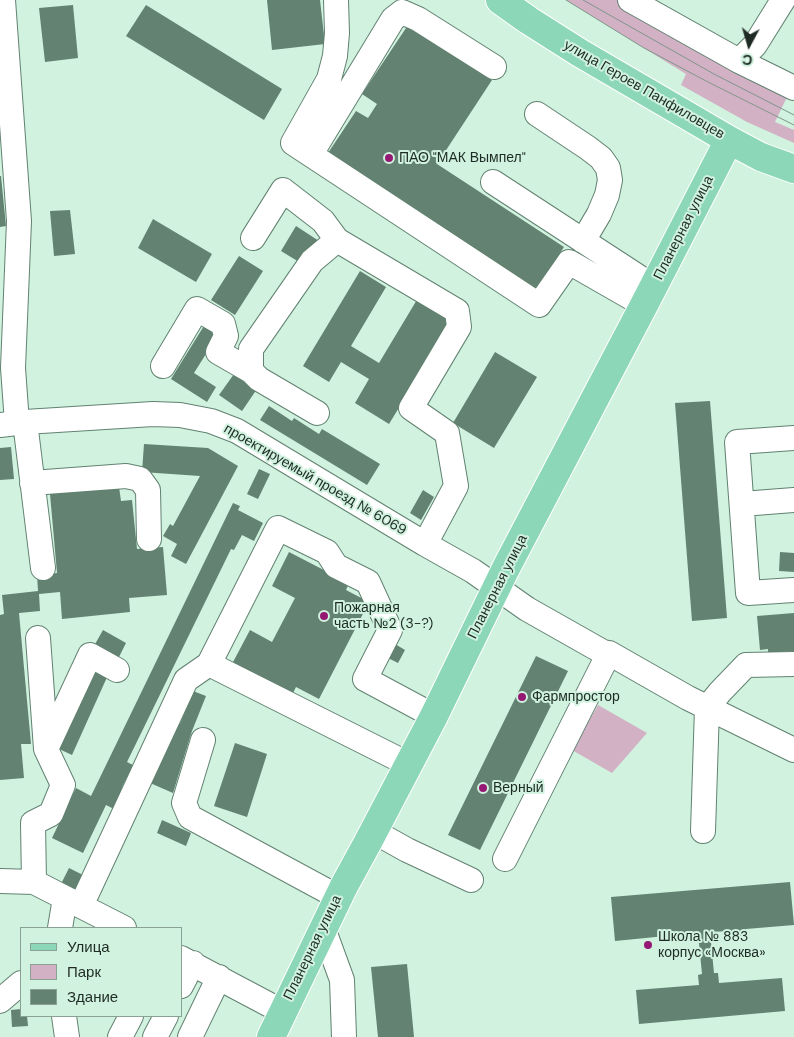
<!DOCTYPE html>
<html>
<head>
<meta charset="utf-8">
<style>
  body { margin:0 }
  #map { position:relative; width:794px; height:1037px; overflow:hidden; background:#d0f2df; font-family:"DM Sans",sans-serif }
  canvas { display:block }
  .legend { position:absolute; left:20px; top:927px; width:162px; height:90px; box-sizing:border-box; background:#d0f2df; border:1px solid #89a294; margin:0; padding:6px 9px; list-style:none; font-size:15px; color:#1e2b24 }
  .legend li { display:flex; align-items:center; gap:10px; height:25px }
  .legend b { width:25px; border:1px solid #89a294 }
  .north { position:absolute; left:724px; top:20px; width:50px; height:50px; -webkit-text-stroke:4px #d0f2df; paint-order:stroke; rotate:186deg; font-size:14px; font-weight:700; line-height:20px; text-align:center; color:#1e2b24 }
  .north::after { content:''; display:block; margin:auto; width:18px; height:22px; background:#1e2b24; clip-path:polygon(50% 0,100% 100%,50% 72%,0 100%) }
</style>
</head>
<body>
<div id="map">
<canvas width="794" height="1037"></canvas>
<ul class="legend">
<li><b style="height:6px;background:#8cd7b8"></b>Улица</li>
<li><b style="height:14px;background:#d3b1c5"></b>Парк</li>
<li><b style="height:14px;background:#638271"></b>Здание</li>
</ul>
<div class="north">С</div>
</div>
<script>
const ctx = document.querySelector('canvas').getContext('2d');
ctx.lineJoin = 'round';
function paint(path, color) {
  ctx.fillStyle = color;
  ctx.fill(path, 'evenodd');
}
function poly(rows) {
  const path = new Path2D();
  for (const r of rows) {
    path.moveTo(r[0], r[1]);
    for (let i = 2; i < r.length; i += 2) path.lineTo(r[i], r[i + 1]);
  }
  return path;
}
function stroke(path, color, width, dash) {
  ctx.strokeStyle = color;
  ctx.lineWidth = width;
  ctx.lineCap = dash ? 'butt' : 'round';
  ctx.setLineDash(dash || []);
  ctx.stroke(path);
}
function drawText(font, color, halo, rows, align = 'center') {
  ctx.font = font + ' "DM Sans",sans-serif';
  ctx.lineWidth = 4;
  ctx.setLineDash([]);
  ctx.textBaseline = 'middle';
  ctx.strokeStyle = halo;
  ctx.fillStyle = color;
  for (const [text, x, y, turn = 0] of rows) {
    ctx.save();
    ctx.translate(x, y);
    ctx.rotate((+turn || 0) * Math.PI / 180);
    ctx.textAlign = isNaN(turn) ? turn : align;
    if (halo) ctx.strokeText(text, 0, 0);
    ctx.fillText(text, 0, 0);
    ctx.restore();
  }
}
paint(poly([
  [566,0,618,0,788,95,775,122,794,130,794,143,747,122,681,85,686,74],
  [598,705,647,733,612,773,572,750]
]), '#d3b1c5');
paint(poly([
  [267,0,320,0,325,44,272,50],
  [73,5,78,58,45,62,39,8],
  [146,5,282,89,264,120,126,36],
  [408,25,492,80,437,164,564,247,536,289,328,153,356,111,368,118,377,104,362,94],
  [0,176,1,176,6,226,0,227],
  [70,210,75,254,54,256,50,211],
  [153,219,212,254,196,282,138,248],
  [296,226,319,241,304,265,281,251],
  [239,256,263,271,235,315,211,300],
  [360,271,386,287,351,346,379,363,418,298,453,319,389,424,355,403,369,379,341,362,329,382,303,366],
  [207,321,221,330,194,373,216,387,207,402,171,379],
  [495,352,537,377,494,448,453,423],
  [234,374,257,389,242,411,219,395],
  [710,401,727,618,692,621,675,403],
  [269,406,292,421,294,418,319,434,322,429,380,464,367,485,260,420],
  [144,444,208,448,238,466,186,564,171,556,177,544,163,536,170,524,173,526,200,476,142,472],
  [11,447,14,479,0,480,0,448],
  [259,469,270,474,258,499,247,494],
  [119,487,121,501,132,500,137,549,163,547,167,595,129,598,130,612,62,619,60,592,39,594,40,611,19,613,31,744,21,744,24,778,0,780,0,615,4,614,2,595,38,591,37,575,57,573,50,494],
  [423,490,434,497,421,520,410,513],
  [233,503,240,506,238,510,263,523,254,541,242,535,234,550,231,549,127,762,133,765,122,787,126,789,116,810,106,805,83,853,52,838,76,788,91,796],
  [289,552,349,583,346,590,369,602,319,699,296,687,292,695,232,664,250,630,272,642,295,598,272,586],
  [780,552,794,553,794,572,779,571],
  [794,613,794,651,768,653,768,649,760,650,757,616],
  [103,630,126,643,118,659,94,646],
  [395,644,405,650,398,663,388,658],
  [536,656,568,671,480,850,448,835],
  [95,669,108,675,72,755,59,749],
  [193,691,206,696,192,731,173,793,150,783,178,724,180,724],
  [235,743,267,754,247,817,214,806],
  [162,820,191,833,186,846,157,833],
  [69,868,85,876,78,891,61,884],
  [790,882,794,925,746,929,747,936,731,937,731,931,710,932,714,973,718,973,719,983,782,978,785,1011,639,1024,636,990,699,985,698,975,702,974,698,933,680,935,681,941,666,943,666,936,615,941,611,897],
  [407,964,414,1037,378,1037,371,967],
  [21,1009,21,1016,27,1016,28,1026,12,1027,11,1010]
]), '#638271');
const minor = poly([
  [3,0,19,221,13,368,17,423],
  [336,0,337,33,335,56,329,79,293,143,539,305,569,262,644,305],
  [630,0,739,61,794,88],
  [739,61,755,45,783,0],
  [537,114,588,148,601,158,608,168,610,180,607,195,599,214,583,241],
  [311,154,393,19,402,12,418,19,494,67],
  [493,182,654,287],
  [253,238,283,190,323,221,337,240],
  [163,366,197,309,223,324,226,336,218,352,251,371],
  [317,413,259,379,251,371,251,349,312,261,337,240,457,311,459,327,411,408,447,433,456,486,425,544],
  [25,422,43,568],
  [0,425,25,422,153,414,180,415,211,421,237,431,425,544,473,571,527,609,603,652,609,653,688,698,794,750],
  [794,438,737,442,748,593,794,590],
  [32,483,126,476,140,479,148,490,149,539],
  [742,504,794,500],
  [203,740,184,803,190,817,338,897],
  [47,747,90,655,117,670],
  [408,764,209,664,278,528,327,552,336,566,368,582,390,630,365,679,434,716],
  [373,831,407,850,471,880],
  [703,831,707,708,720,692,746,665,794,664],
  [505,859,609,653],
  [0,881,34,882,124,928],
  [34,882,33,823,51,814,63,785,46,749,38,638],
  [81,906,186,680,209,664],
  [60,928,65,898],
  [323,928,342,980,344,1037],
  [181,958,283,1012],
  [181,986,193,963],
  [0,1001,21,983],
  [64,1016,67,1037],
  [120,1037,131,1016],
  [155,1037,166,1016],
  [190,1037,219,977]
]);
const major = poly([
  [500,0,528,20,580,53,688,116,729,140,761,157,794,169],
  [271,1037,344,886,368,842,434,716,506,568,644,305,729,140]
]);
stroke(minor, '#628271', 26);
stroke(major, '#fff', 30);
stroke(minor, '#fff', 24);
stroke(major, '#8cd7b8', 28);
stroke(poly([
  [566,0,644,48,708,82,794,125],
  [583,0,714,74,794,115]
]), '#7e9689', 1);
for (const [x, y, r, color] of [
  [389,158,5,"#951974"],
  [324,616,5,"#951974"],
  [522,697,5,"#951974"],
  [483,788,5,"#951974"],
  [648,945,5,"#951974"]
]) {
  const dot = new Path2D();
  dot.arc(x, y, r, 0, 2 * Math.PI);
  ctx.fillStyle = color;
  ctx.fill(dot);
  stroke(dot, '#d0f2df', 2);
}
drawText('14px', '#1e2b24', '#d0f2df', [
  ["улица Героев Панфиловцев",644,90,30],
  ["Планерная улица",684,228,-63],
  ["проектируемый проезд № 6069",315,480,30],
  ["Планерная улица",498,587,-63],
  ["Планерная улица",313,948,-64]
]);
drawText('14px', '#1e2b24', '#d0f2df', [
  ["ПАО \"МАК Вымпел\"",399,158],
  ["Пожарная",334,608],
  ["часть №2 (3-?)",334,624],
  ["Фармпростор",532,697],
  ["Верный",493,788],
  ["Школа № 883",658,937],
  ["корпус «Москва»",658,953]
], 'left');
</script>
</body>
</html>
